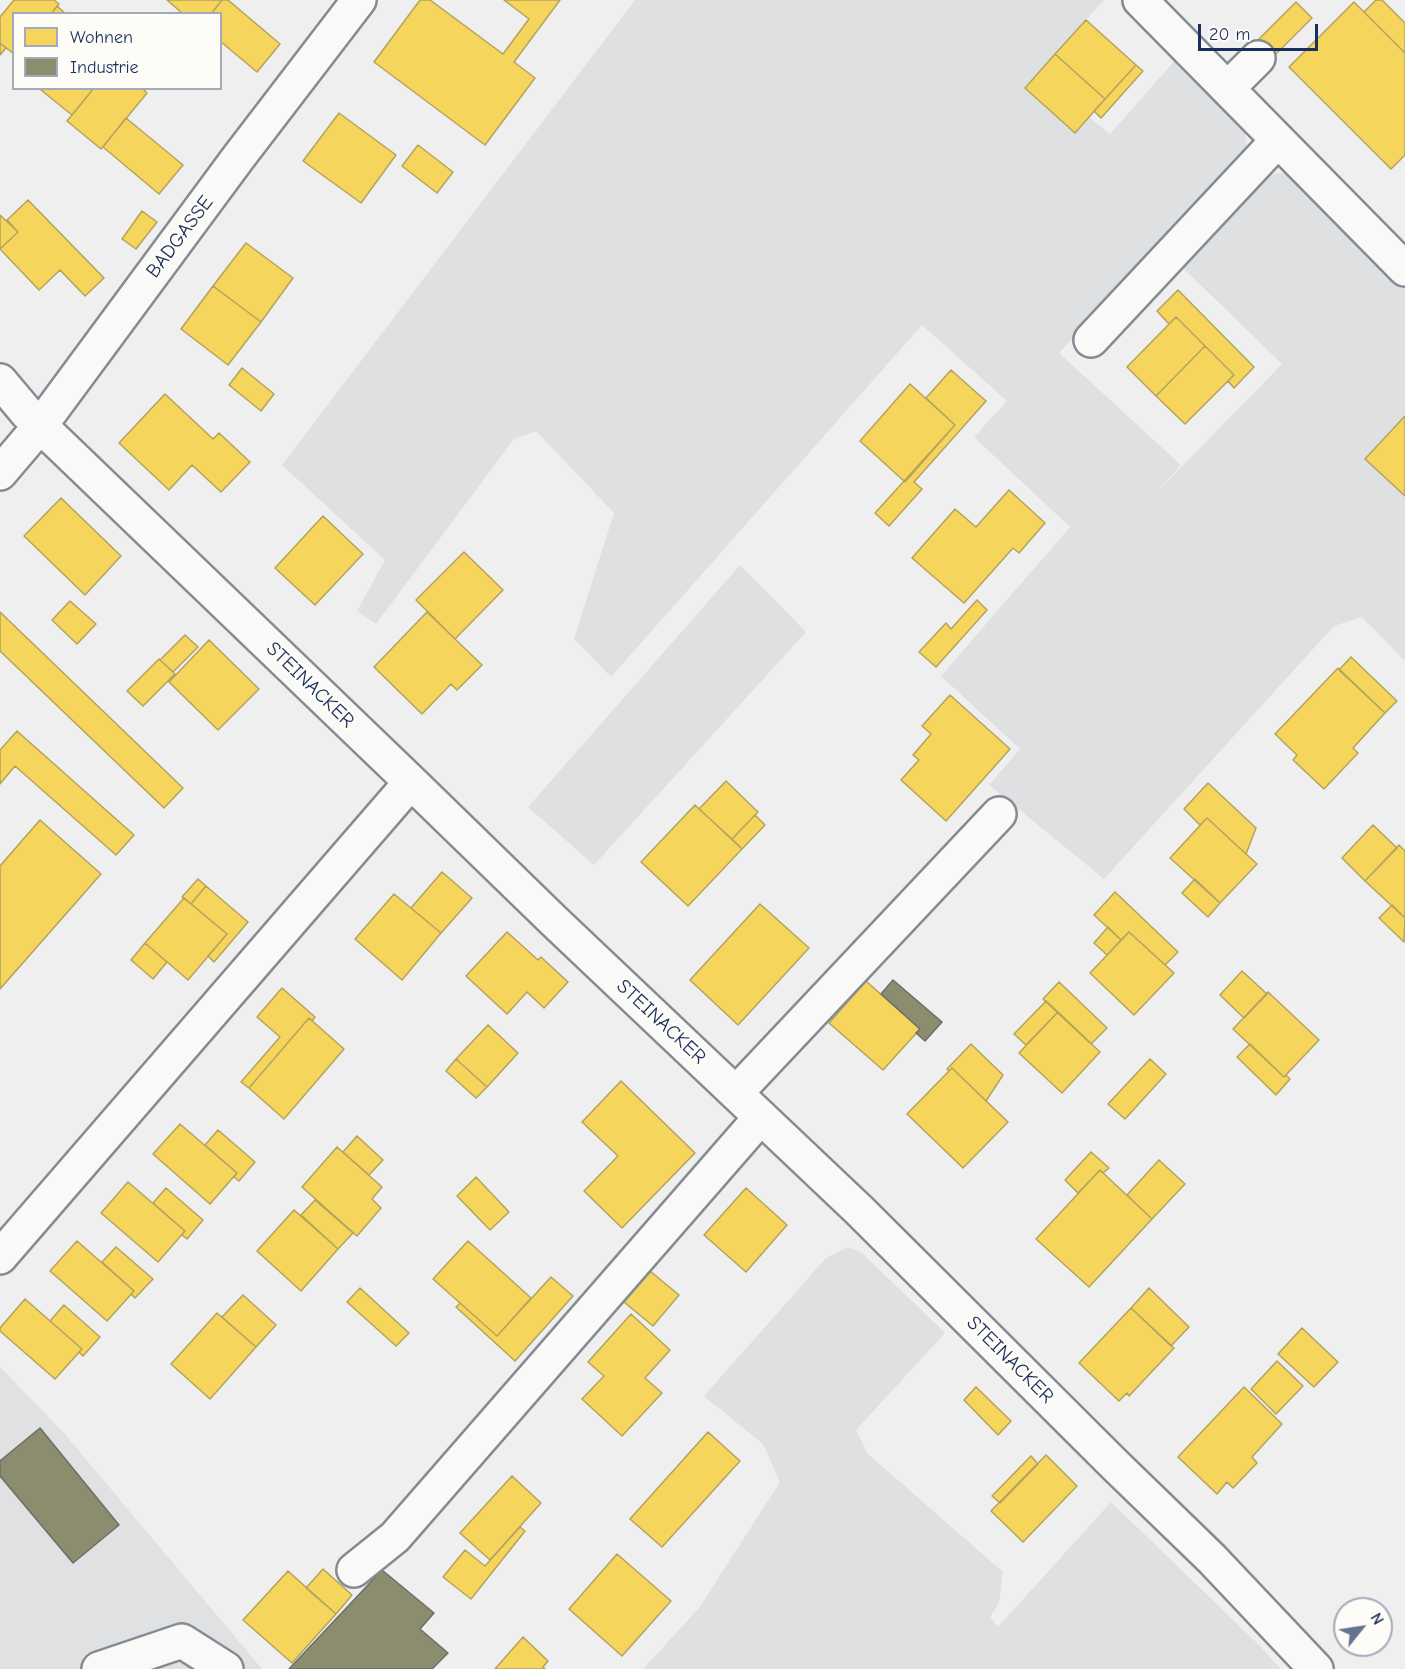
<!DOCTYPE html>
<html>
<head>
<meta charset="utf-8">
<style>
  body { margin:0 }
  #map { position:relative; width:1405px; height:1669px; overflow:hidden; background:#efefef; font-family:"Comic Neue",sans-serif }
  canvas { display:block }
  .legend { position:absolute; left:12px; top:12px; width:210px; height:78px; box-sizing:border-box; background:#fdfcf7; border:2px solid #a3aaba; margin:0; padding:8px 10px; list-style:none; font-size:18px; color:#1b2f5e }
  .legend li { display:flex; align-items:center; gap:12px; height:30px }
  .legend b { width:30px; border:2px solid #a3aaba }
  .north { position:absolute; left:1333px; top:1597px; width:60px; height:60px; box-sizing:border-box; background:#fdfcf7; border:2px solid #a3aaba; border-radius:50%; rotate:60deg; font-size:16px; font-weight:700; line-height:24px; text-align:center; color:#1b2f5e }
  .north::after { content:''; display:block; margin:auto; width:21px; height:27px; background:#657291; clip-path:polygon(50% 0,100% 100%,50% 72%,0 100%) }
  .scale { position:absolute; left:1198px; top:24px; width:120px; height:27px; box-sizing:border-box; border:3px solid #1b2f5e; border-top:0; padding-left:8px; font-size:18px; line-height:21px; white-space:nowrap; color:#1b2f5e; -webkit-text-stroke:4px #fdfcf7; paint-order:stroke }
</style>
</head>
<body>
<div id="map">
<canvas width="1405" height="1669"></canvas>
<ul class="legend">
<li><b style="height:16px;background:#f6d55c"></b>Wohnen</li>
<li><b style="height:16px;background:#8c8c6e"></b>Industrie</li>
</ul>
<div class="north">N</div>
<div class="scale">20 m</div>
</div>
<script>
const ctx = document.querySelector('canvas').getContext('2d');
ctx.lineJoin = 'round';
function paint(path, color) {
  ctx.fillStyle = color;
  ctx.fill(path, 'evenodd');
}
function poly(rows) {
  const path = new Path2D();
  for (const r of rows) {
    path.moveTo(r[0], r[1]);
    for (let i = 2; i < r.length; i += 2) path.lineTo(r[i], r[i + 1]);
  }
  return path;
}
function stroke(path, color, width, dash) {
  ctx.strokeStyle = color;
  ctx.lineWidth = width;
  ctx.lineCap = dash ? 'butt' : 'round';
  ctx.setLineDash(dash || []);
  ctx.stroke(path);
}
function drawText(font, color, halo, rows, align = 'center') {
  ctx.font = font + ' "Comic Neue",sans-serif';
  ctx.lineWidth = 6;
  ctx.setLineDash([]);
  ctx.textBaseline = 'middle';
  ctx.strokeStyle = halo;
  ctx.fillStyle = color;
  for (const [text, x, y, turn = 0] of rows) {
    ctx.save();
    ctx.translate(x, y);
    ctx.rotate((+turn || 0) * Math.PI / 180);
    ctx.textAlign = isNaN(turn) ? turn : align;
    if (halo) ctx.strokeText(text, 0, 0);
    ctx.fillText(text, 0, 0);
    ctx.restore();
  }
}
paint(poly([
  [0,1367,63,1432,262,1669,0,1669]
]), '#dfe1e2');
paint(poly([
  [635,0,1104,0,1025,88,1075,133,1089,117,1110,134,1178,57,1244,124,1247,149,1239,164,1059,353,1181,465,1151,498,1282,364,1179,264,1260,181,1276,173,1294,174,1405,284,1405,416,1365,459,1405,496,1405,661,1362,617,1334,626,1104,879,989,785,1020,749,941,676,1070,527,974,437,1007,401,922,325,611,677,574,639,614,513,536,431,514,439,376,624,357,611,385,560,282,465],
  [740,565,806,632,594,865,528,807],
  [848,1247,862,1253,945,1333,856,1430,867,1453,1003,1572,999,1603,990,1617,998,1627,1111,1502,1258,1644,1281,1669,643,1669,699,1608,780,1482,763,1444,704,1396,826,1258]
]), '#dee0e2');
const homes = poly([
  [14,0,54,0,59,4,51,14,14,14,14,54,0,43,0,17,14,0],
  [167,0,222,0,211,14,183,14,167,0],
  [222,0,228,0,280,44,257,72,220,41,220,14,211,14,222,0],
  [420,0,430,0,503,54,529,19,504,0,560,0,514,62,535,78,485,145,374,62,420,0],
  [1376,0,1382,0,1405,23,1405,53,1364,12,1376,0],
  [1296,2,1312,18,1265,65,1249,49,1296,2],
  [1354,2,1405,53,1405,155,1391,169,1289,67,1354,2],
  [57,6,66,14,51,14,57,6],
  [1086,20,1136,65,1105,99,1055,54,1086,20],
  [0,43,6,48,0,55,0,43],
  [1055,54,1105,99,1075,133,1025,88,1055,54],
  [1136,65,1143,71,1101,118,1094,111,1136,65],
  [42,88,94,88,72,115,41,90,42,88],
  [94,88,142,88,147,93,101,149,67,121,94,88],
  [339,113,396,155,361,203,303,161,339,113],
  [126,118,183,165,159,194,103,147,126,118],
  [418,145,453,172,437,193,402,166,418,145],
  [28,200,104,278,85,296,60,270,39,290,0,249,18,232,7,220,28,200],
  [142,211,157,222,136,249,122,239,142,211],
  [0,215,18,232,0,249,0,215],
  [246,243,293,278,261,322,213,286,246,243],
  [213,286,261,322,228,365,181,329,213,286],
  [1178,290,1254,367,1234,388,1228,381,1234,375,1176,317,1169,324,1157,311,1178,290],
  [1176,317,1205,346,1156,396,1127,367,1176,317],
  [1205,346,1234,375,1185,424,1156,396,1205,346],
  [242,368,274,394,261,411,229,385,242,368],
  [951,370,986,401,914,482,922,489,889,526,875,513,955,425,926,398,951,370],
  [910,384,955,425,905,482,860,441,910,384],
  [165,394,213,439,219,433,250,462,221,492,192,465,169,490,119,443,165,394],
  [1405,416,1405,496,1365,459,1405,416],
  [1009,490,1045,523,1019,553,1013,548,964,603,912,558,955,509,976,527,1009,490],
  [61,498,121,556,85,595,24,536,61,498],
  [323,516,363,554,315,605,275,568,323,516],
  [464,552,503,590,455,639,416,600,464,552],
  [977,600,987,610,936,667,919,652,946,623,951,629,977,600],
  [70,601,96,624,77,644,52,620,70,601],
  [0,612,183,788,164,808,0,651,0,612],
  [427,612,482,665,457,690,451,684,422,714,374,667,427,612],
  [185,635,198,647,173,672,160,660,185,635],
  [209,640,259,689,218,730,169,682,209,640],
  [1351,657,1397,701,1385,713,1339,670,1351,657],
  [159,659,175,674,143,706,127,691,159,659],
  [1338,668,1385,713,1353,748,1358,753,1324,789,1293,760,1297,755,1275,734,1338,668],
  [950,695,1010,749,946,821,901,780,919,760,913,755,931,734,922,726,950,695],
  [17,731,134,835,116,855,15,766,0,784,0,750,17,731],
  [726,781,758,812,732,839,699,809,726,781],
  [1208,783,1256,828,1246,854,1207,818,1200,825,1184,809,1208,783],
  [695,805,742,849,688,906,641,862,695,805],
  [755,815,765,825,742,849,732,839,755,815],
  [1207,818,1257,864,1220,903,1170,858,1207,818],
  [40,820,101,874,0,989,0,866,40,820],
  [1373,825,1397,848,1365,881,1342,858,1373,825],
  [1399,845,1405,851,1405,918,1365,881,1399,845],
  [442,872,472,898,441,933,411,908,442,872],
  [198,879,206,886,191,904,182,897,198,879],
  [1195,879,1220,903,1208,917,1182,893,1195,879],
  [206,886,248,922,214,962,208,956,227,934,191,904,206,886],
  [1115,892,1178,952,1165,965,1129,932,1121,940,1094,915,1115,892],
  [394,894,441,933,402,980,355,939,394,894],
  [184,898,227,934,188,980,145,943,184,898],
  [760,904,809,948,738,1025,690,980,760,904],
  [1392,905,1405,918,1404,942,1379,918,1392,905],
  [1108,927,1121,940,1107,955,1094,943,1108,927],
  [507,932,538,960,541,957,568,982,544,1008,527,992,507,1014,466,976,507,932],
  [1129,932,1174,973,1134,1015,1090,973,1129,932],
  [145,943,167,962,153,979,131,960,145,943],
  [1242,971,1267,994,1244,1018,1220,995,1242,971],
  [866,981,920,1029,883,1070,829,1023,866,981],
  [1059,982,1107,1028,1091,1044,1043,999,1059,982],
  [282,988,315,1017,312,1021,309,1018,249,1088,241,1082,280,1037,257,1017,282,988],
  [1268,992,1319,1040,1284,1077,1233,1029,1268,992],
  [1046,1001,1058,1012,1026,1045,1014,1034,1046,1001],
  [1058,1012,1100,1052,1062,1093,1019,1053,1058,1012],
  [309,1018,344,1049,284,1119,249,1088,309,1018],
  [488,1025,518,1053,487,1087,456,1059,488,1025],
  [971,1044,1003,1075,986,1101,952,1068,949,1071,947,1069,971,1044],
  [1250,1044,1284,1077,1286,1075,1290,1079,1276,1095,1237,1057,1250,1044],
  [456,1059,487,1087,476,1098,446,1071,456,1059],
  [1150,1059,1166,1074,1125,1119,1108,1104,1150,1059],
  [952,1068,1008,1122,963,1168,907,1114,952,1068],
  [621,1081,695,1153,622,1228,584,1191,618,1156,582,1122,621,1081],
  [180,1124,237,1173,210,1204,153,1154,180,1124],
  [218,1130,255,1162,239,1181,234,1177,237,1173,205,1145,218,1130],
  [357,1136,383,1160,369,1175,343,1152,357,1136],
  [337,1147,382,1187,372,1199,381,1208,357,1236,302,1187,337,1147],
  [1091,1152,1109,1168,1103,1173,1100,1170,1078,1193,1065,1180,1091,1152],
  [1159,1160,1185,1184,1152,1219,1127,1195,1159,1160],
  [1100,1170,1152,1219,1089,1287,1036,1239,1100,1170],
  [476,1177,509,1212,490,1230,457,1196,476,1177],
  [128,1182,185,1231,158,1262,101,1213,128,1182],
  [166,1188,203,1220,187,1239,182,1235,185,1231,153,1203,166,1188],
  [746,1188,787,1225,746,1272,704,1235,746,1188],
  [315,1200,353,1233,338,1249,301,1215,315,1200],
  [294,1210,338,1249,301,1291,257,1251,294,1210],
  [77,1241,134,1291,107,1321,50,1271,77,1241],
  [468,1241,531,1298,497,1336,433,1279,468,1241],
  [116,1247,153,1279,135,1298,131,1294,134,1291,102,1262,116,1247],
  [650,1271,679,1295,653,1326,624,1302,650,1271],
  [551,1277,573,1296,515,1361,456,1307,460,1303,497,1336,551,1277],
  [360,1288,409,1333,396,1346,347,1302,360,1288],
  [1149,1288,1189,1327,1171,1346,1131,1308,1149,1288],
  [243,1295,276,1325,256,1347,222,1317,243,1295],
  [25,1299,82,1349,55,1379,0,1331,0,1328,25,1299],
  [64,1305,100,1337,83,1356,79,1352,82,1349,50,1321,64,1305],
  [1131,1308,1174,1348,1129,1396,1127,1393,1119,1401,1079,1363,1131,1308],
  [217,1313,256,1347,210,1399,171,1364,217,1313],
  [631,1314,670,1350,645,1378,662,1393,622,1436,582,1399,604,1376,588,1362,631,1314],
  [1302,1328,1338,1362,1314,1387,1278,1354,1302,1328],
  [1277,1361,1303,1386,1276,1414,1251,1389,1277,1361],
  [976,1387,1011,1421,998,1435,964,1400,976,1387],
  [1244,1387,1282,1424,1252,1457,1257,1463,1233,1488,1227,1482,1217,1494,1178,1457,1244,1387],
  [708,1432,740,1461,662,1547,630,1519,708,1432],
  [1046,1455,1077,1486,1023,1542,991,1511,1046,1455],
  [1031,1456,1038,1464,1000,1503,992,1496,1031,1456],
  [512,1476,541,1503,490,1560,460,1533,512,1476],
  [520,1527,525,1531,471,1599,443,1577,465,1550,485,1566,520,1527],
  [617,1554,671,1601,622,1656,569,1609,617,1554],
  [323,1569,352,1595,336,1614,306,1588,323,1569],
  [288,1571,336,1614,292,1663,243,1620,288,1571],
  [523,1637,548,1661,543,1667,545,1669,495,1669,523,1637]
]);
paint(homes, '#f6d55c');
stroke(homes, '#b4a35d', 1.5);
const industry = poly([
  [893,980,942,1022,925,1041,916,1033,920,1029,881,994,893,980],
  [40,1428,119,1525,73,1563,0,1476,0,1461,40,1428],
  [382,1570,434,1613,420,1629,448,1653,432,1669,289,1669,382,1570]
]);
paint(industry, '#8c8c6e');
stroke(industry, '#6a7069', 1.5);
const minor = poly([
  [1140,0,1405,269],
  [1228,88,1258,58],
  [1091,340,1278,140],
  [0,381,27,413,411,782,554,921,859,1210,1115,1465,1212,1559,1316,1669],
  [0,473,40,426,238,158,359,0],
  [736,1093,999,814],
  [0,1257,411,782],
  [354,1570,395,1537,761,1117],
  [99,1669,182,1641,226,1669]
]);
stroke(minor, '#868a93', 38);
stroke(minor, '#f9f9f8', 33);
drawText('20px', '#1b2f5e', '#fdfcf7', [
  ["BADGASSE",180,237,-53],
  ["STEINACKER",310,685,44],
  ["STEINACKER",661,1022,43],
  ["STEINACKER",1010,1360,45]
]);
</script>
</body>
</html>
